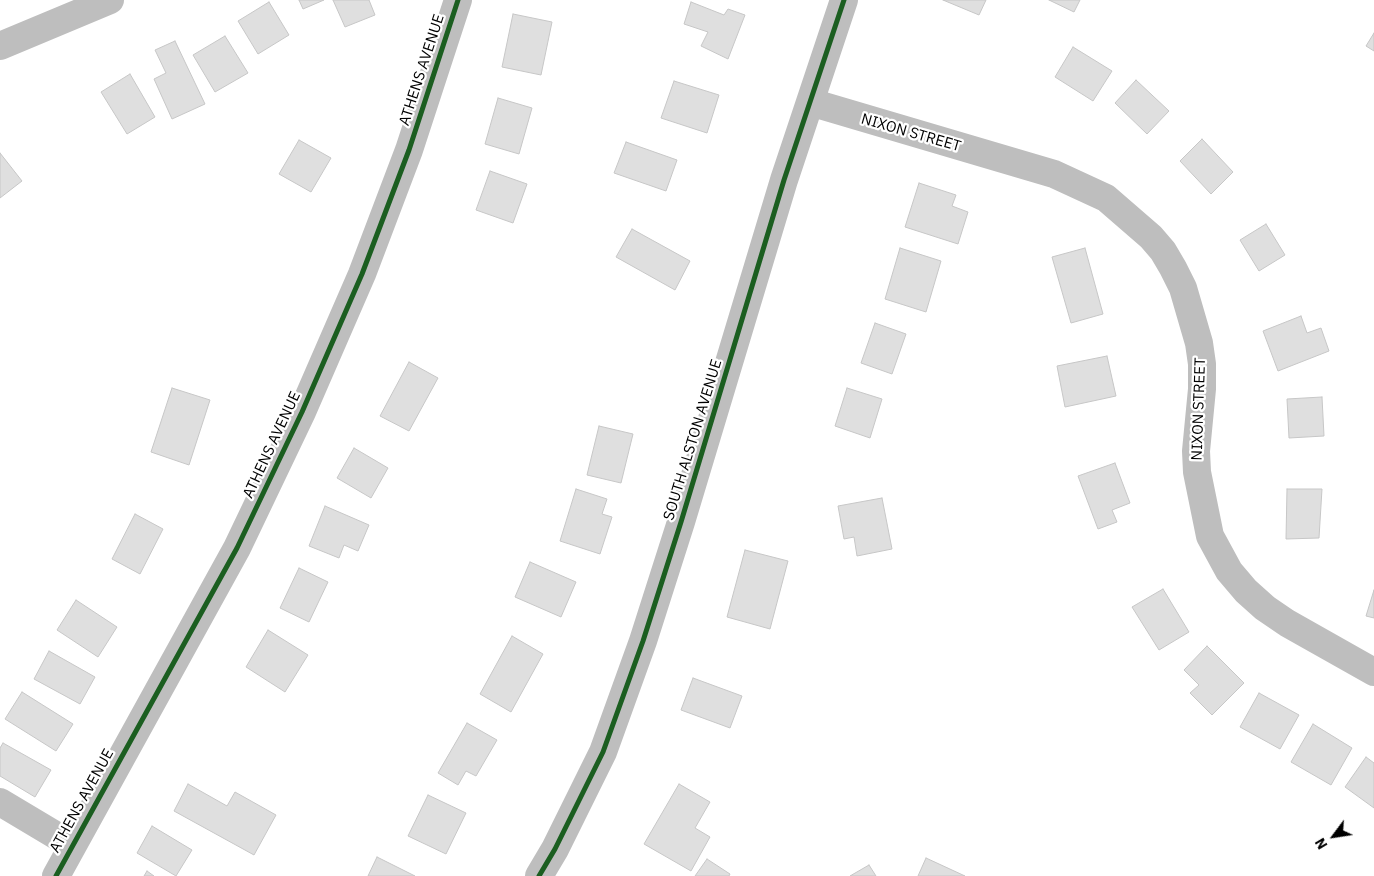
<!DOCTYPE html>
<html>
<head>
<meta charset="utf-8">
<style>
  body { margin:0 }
  #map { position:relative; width:1374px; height:876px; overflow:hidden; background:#fff; font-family:"IBM Plex Sans",sans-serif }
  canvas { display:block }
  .north { position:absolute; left:1309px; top:811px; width:50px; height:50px; -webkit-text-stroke:4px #fff; paint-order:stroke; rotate:239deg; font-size:14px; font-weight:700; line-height:20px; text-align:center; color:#000 }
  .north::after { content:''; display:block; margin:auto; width:18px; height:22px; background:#000; clip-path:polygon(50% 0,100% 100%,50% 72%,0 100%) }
</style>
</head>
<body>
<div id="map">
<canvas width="1374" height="876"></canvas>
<div class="north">N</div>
</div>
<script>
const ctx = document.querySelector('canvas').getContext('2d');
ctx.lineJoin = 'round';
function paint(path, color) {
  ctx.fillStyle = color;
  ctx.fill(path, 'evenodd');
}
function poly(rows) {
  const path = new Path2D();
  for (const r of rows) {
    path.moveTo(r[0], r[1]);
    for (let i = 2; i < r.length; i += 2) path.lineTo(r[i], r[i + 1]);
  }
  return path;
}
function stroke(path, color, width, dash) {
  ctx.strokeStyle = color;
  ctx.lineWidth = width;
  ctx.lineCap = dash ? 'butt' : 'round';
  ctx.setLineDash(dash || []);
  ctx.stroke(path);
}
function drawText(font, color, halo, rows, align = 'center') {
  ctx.font = font + ' "IBM Plex Sans",sans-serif';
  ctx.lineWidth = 4.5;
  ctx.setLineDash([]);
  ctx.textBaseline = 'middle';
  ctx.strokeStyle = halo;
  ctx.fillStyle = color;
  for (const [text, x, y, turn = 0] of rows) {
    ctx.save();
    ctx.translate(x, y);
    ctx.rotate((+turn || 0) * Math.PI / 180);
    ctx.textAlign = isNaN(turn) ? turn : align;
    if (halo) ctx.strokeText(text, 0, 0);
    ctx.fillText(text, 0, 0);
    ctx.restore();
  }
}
const building = poly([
  [299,0,324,0,303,9,299,0],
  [333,0,369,0,375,15,345,27,333,0],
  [943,0,986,0,979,15,943,0],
  [1049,0,1080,0,1074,12,1049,0],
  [269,2,289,35,258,54,238,21,269,2],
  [691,2,724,15,728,9,745,15,728,59,701,46,708,32,684,24,691,2],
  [513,14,552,22,541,75,502,67,513,14],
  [1374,33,1374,51,1366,46,1374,33],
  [225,36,248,73,215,92,193,55,225,36],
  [175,41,205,104,172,119,154,79,166,73,155,50,175,41],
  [1073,47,1112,71,1093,101,1055,77,1073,47],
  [130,74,155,117,127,134,101,92,130,74],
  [1136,80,1169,111,1147,134,1115,103,1136,80],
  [674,81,719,95,707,133,661,118,674,81],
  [498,98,532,108,519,154,485,144,498,98],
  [1202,139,1233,172,1211,194,1180,161,1202,139],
  [299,140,331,158,311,192,279,174,299,140],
  [626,142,677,160,666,191,614,173,626,142],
  [0,153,22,181,0,198,0,153],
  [490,171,527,184,513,223,476,210,490,171],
  [919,183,956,195,952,206,968,212,958,244,905,227,919,183],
  [1266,224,1285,255,1259,271,1240,240,1266,224],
  [632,229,690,261,675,290,616,257,632,229],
  [900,248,941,261,926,312,885,299,900,248],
  [1085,248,1103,314,1071,323,1052,257,1085,248],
  [1301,316,1307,333,1321,328,1329,351,1278,371,1263,331,1301,316],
  [875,323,906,334,892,374,861,363,875,323],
  [1107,356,1116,396,1065,407,1057,366,1107,356],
  [409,362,438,378,409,431,380,416,409,362],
  [172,388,210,400,189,465,151,452,172,388],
  [847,388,882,399,870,438,835,426,847,388],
  [1322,397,1324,436,1289,438,1287,399,1322,397],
  [599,426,633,434,621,483,587,475,599,426],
  [354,448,388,468,371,498,337,478,354,448],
  [1115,463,1130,503,1112,510,1117,522,1098,529,1078,476,1115,463],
  [576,489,607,499,602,514,612,517,600,554,560,541,576,489],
  [1287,489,1322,489,1319,538,1286,539,1287,489],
  [882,498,892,549,857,556,854,537,844,539,838,506,882,498],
  [325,506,369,525,358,551,344,545,339,558,309,546,325,506],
  [135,514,163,529,140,574,112,559,135,514],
  [745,550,788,561,770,629,727,617,745,550],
  [530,562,576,582,561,617,515,597,530,562],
  [299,568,328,582,309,622,280,608,299,568],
  [1163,589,1189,632,1159,650,1132,607,1163,589],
  [1374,590,1374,618,1366,616,1374,590],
  [76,600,117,627,98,657,57,630,76,600],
  [268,630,308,655,285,692,246,667,268,630],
  [512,636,543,654,511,712,480,694,512,636],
  [1207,646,1244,683,1212,715,1190,693,1199,685,1184,670,1207,646],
  [49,651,95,677,80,704,34,679,49,651],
  [693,678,742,696,730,728,681,710,693,678],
  [22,692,73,724,56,751,5,719,22,692],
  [1259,693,1299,715,1280,749,1240,727,1259,693],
  [467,723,497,740,476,776,466,771,458,785,438,773,467,723],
  [1313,724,1352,748,1331,785,1291,762,1313,724],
  [3,743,51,770,35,797,0,776,0,748,3,743],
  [1366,757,1374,763,1374,808,1345,787,1366,757],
  [188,784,227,806,235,792,276,815,254,855,174,811,188,784],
  [679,784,710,802,695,828,710,837,691,871,644,844,679,784],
  [428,795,466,813,446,854,408,836,428,795],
  [152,826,192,850,176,876,137,853,152,826],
  [377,857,415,876,368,876,377,857],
  [926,858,965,876,918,876,926,858],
  [707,859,730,874,729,876,695,876,707,859],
  [869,865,876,876,850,876,869,865],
  [147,871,154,876,144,876,147,871]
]);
paint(building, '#dfdfdf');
stroke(building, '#c7c7c7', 1);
stroke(poly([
  [0,46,110,0],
  [810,102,1054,174,1106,198,1151,237,1163,251,1173,268,1183,288,1199,343,1202,364,1202,389,1196,451,1197,472,1210,536,1229,571,1246,591,1265,608,1287,623,1374,672],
  [0,802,72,845],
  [56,876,237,548,302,412,362,274,409,150,458,0],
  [539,876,555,849,603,752,643,641,681,522,784,180,844,0]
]), '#bebebe', 28);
stroke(poly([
  [56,876,237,548,302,412,362,274,409,150,458,0],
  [539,876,555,849,603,752,643,641,681,522,784,180,844,0]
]), '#1b5e20', 5);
drawText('15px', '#000', '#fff', [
  ["ATHENS AVENUE",422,70,-72],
  ["NIXON STREET",911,133,16],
  ["NIXON STREET",1199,409,-88],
  ["SOUTH ALSTON AVENUE",693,440,-73],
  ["ATHENS AVENUE",272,445,-65],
  ["ATHENS AVENUE",82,801,-61]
]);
</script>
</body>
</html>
